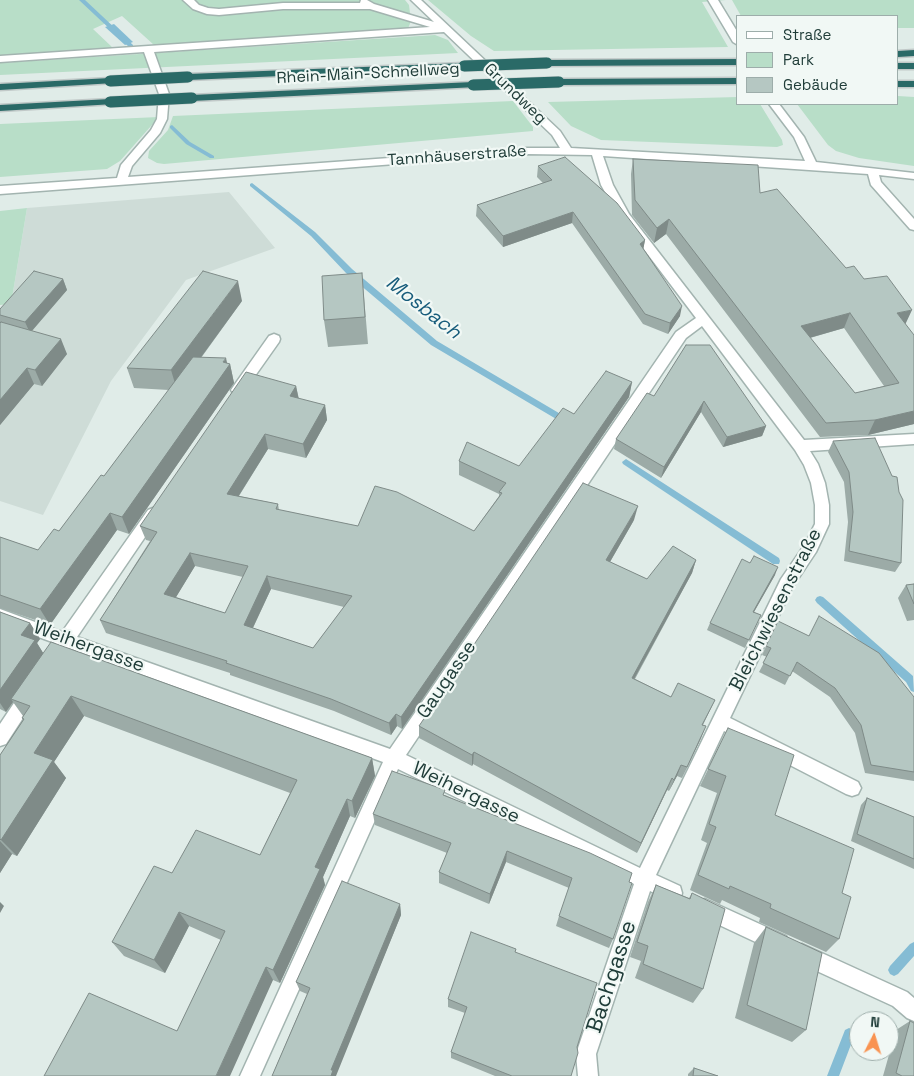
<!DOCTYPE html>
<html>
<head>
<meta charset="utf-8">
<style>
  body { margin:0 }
  #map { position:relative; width:914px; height:1076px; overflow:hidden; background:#e0ece8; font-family:"Space Grotesk",sans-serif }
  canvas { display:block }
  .legend { position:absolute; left:736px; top:15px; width:162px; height:90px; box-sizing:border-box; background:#f1f8f5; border:1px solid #9dadaa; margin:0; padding:6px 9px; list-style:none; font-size:15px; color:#203d39 }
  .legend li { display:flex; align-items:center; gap:10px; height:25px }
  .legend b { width:25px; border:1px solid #9dadaa }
  .north { position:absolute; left:849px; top:1011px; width:50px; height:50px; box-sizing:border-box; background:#f1f8f5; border:1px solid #9dadaa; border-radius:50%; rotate:5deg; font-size:14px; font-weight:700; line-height:20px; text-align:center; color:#203d39 }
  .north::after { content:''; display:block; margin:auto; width:18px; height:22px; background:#f99351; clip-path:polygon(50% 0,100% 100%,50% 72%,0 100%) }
</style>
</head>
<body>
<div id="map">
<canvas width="914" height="1076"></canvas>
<ul class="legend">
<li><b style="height:6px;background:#fff"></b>Straße</li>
<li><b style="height:14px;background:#b8dec8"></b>Park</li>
<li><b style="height:14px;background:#b5c7c2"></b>Gebäude</li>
</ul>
<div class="north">N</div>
</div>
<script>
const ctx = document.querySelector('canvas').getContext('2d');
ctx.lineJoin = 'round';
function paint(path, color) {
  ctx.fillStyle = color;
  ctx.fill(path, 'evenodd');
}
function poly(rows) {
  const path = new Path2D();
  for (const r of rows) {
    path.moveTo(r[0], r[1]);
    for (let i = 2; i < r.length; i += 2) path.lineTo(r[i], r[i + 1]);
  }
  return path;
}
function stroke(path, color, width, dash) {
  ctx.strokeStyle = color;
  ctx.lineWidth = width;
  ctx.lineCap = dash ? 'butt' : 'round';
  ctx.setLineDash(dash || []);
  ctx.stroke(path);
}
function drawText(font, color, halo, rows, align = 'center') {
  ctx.font = font + ' "Space Grotesk",sans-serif';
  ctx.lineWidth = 4.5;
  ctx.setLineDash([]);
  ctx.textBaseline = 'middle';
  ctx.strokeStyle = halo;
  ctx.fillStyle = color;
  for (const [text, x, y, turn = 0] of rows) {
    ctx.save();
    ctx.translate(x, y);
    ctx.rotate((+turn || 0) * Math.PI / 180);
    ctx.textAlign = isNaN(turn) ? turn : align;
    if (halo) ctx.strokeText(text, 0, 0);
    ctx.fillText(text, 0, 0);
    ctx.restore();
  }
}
paint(poly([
  [229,192,275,248,186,280,111,381,43,515,0,501,0,317,11,304,27,208]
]), '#cedcd7');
paint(poly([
  [0,0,405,0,409,5,411,21,407,31,161,45,154,45,122,16,93,29,112,47,111,49,0,58],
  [428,0,726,0,702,2,728,47,494,51,471,36],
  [732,0,914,0,914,28,898,28,898,16,741,16],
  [435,35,448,40,458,53,0,75,0,63],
  [898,96,914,97,914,166,859,158,836,151,828,145,797,104,898,104],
  [738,97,738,104,760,104,782,140,783,145,777,147,601,140,571,126,548,102],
  [513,101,533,127,533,131,164,164,157,163,148,158,149,151,168,130,173,116],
  [159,117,120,161,107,169,0,177,0,124],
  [27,208,11,304,0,305,0,211]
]), '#b8dec8');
paint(poly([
  [114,24,133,42,125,45,105,27]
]), '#85bcd4');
paint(poly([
  [79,0,85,0,133,45,133,47,129,47,79,0],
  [172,125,190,142,214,156,214,158,210,158,186,144,170,128,170,126,172,125],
  [252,183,315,232,352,269,437,341,569,419,570,421,569,423,563,423,431,345,346,273,311,236,250,186,250,184,252,183],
  [626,459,779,558,780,561,779,564,773,564,623,464,622,462,626,459],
  [820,596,823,597,913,676,914,692,911,691,906,682,817,603,815,600,817,597,820,596],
  [914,942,914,956,898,974,894,976,890,974,888,970,890,966,910,944,914,942],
  [849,1028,853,1030,855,1034,839,1076,827,1076,845,1030,849,1028]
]), '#85bcd4');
const minor = poly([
  [183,0,194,0,199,5,208,8,219,9,283,3,360,3,361,0,367,0,374,4,434,22,411,0,421,0,560,131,571,148,805,161,794,137,769,104,779,104,804,137,816,162,914,173,914,179,879,175,881,182,914,219,914,230,910,229,871,185,868,174,603,156,613,185,629,214,804,440,914,434,914,444,810,451,818,464,825,483,829,505,829,524,816,552,792,588,730,718,858,782,861,788,858,794,852,796,846,794,724,731,656,875,680,886,682,893,680,900,673,902,650,891,596,1054,598,1076,578,1076,576,1054,634,884,398,769,260,1076,240,1076,383,762,69,648,62,652,56,650,55,643,0,623,0,609,62,632,148,510,153,508,158,510,160,514,158,518,77,637,390,749,676,332,696,318,618,215,601,185,592,155,527,154,0,194,0,186,117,178,121,165,151,130,157,119,159,94,144,52,0,62,0,56,430,27,370,9,283,9,219,15,207,14,193,9,183,0],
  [444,32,552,135,560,148,527,148,128,177,132,166,160,133,167,119,169,94,154,52,444,32],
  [702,326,795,450,804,465,811,483,815,505,815,524,805,544,781,579,640,868,406,755,686,338,702,326],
  [708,0,718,0,738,33,738,45,733,42,708,0],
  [274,334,279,336,280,339,279,342,243,393,233,393,231,390,233,387,269,336,274,334],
  [30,686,36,688,38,693,36,698,6,744,0,746,0,724,24,688,30,686],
  [705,899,786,936,789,943,786,950,779,953,698,915,696,908,698,901,705,899],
  [802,944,907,992,914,998,914,1021,907,1018,893,1006,795,961,792,954,795,947,802,944]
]);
const highway = poly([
  [914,50,914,56,898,57,898,51,914,50],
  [738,59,738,65,547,66,542,63,547,60,738,59],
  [464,63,469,66,468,68,188,80,183,77,188,74,464,63],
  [898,63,914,63,914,69,898,69,898,63],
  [110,78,115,81,114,83,0,90,0,84,110,78],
  [738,78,738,84,559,85,554,82,559,79,738,78],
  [898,81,914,81,914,87,898,87,898,81],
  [473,82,477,83,478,85,477,87,192,101,187,98,192,95,473,82],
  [110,99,114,100,115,102,114,104,0,111,0,105,110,99]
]);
stroke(minor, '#a3b4b0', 3);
stroke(highway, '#c1c9c8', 3);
paint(minor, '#fff');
paint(highway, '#2a6a67');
const highwayBridge = poly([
  [464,66,547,63],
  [110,81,188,77],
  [473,85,559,82],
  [110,102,192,98]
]);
stroke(highwayBridge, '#c1c9c8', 12, []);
stroke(highwayBridge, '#2a6a67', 11);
paint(poly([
  [633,159,760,193,846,268,864,279,905,324,914,424,868,435,820,437,666,234,654,243,632,215,631,174],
  [844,328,884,386,855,393,810,338],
  [538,166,645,240,643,249,680,316,668,334,643,324,572,223,503,247,476,216,477,205,543,183,537,177],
  [362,273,368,344,328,347,324,320],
  [63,279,67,290,32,331,67,354,42,386,34,384,0,425,0,315],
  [242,301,201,358,230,364,234,383,129,534,117,530,50,625,0,608,0,537,38,550,59,531,104,476,169,390,134,388,127,368],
  [686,345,766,426,762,436,723,447,701,412,661,478,614,449,616,439,654,396],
  [632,382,629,397,402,729,397,726,391,735,334,711,230,675,230,673,106,633,100,620,150,541,146,540,140,526,296,386,299,399,325,405,327,420,306,458,268,449,239,496,278,504,279,510,358,526,474,531,499,496,499,494,459,475,459,461,519,466,574,414],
  [195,566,243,577,225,613,176,597],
  [271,589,344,607,313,648,253,628],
  [833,441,901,563,895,572,844,561,848,522,844,482,828,452],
  [634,520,610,562,647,579,696,560,692,573,635,679,671,697,715,700,703,725,701,738,682,778,677,776,669,791,667,790,637,853,473,764,472,766,419,738,419,726],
  [750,563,775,575,754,612,761,615,745,648,707,630,710,623],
  [914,584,914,620,907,621,898,598,906,585],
  [0,612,30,623,40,639,37,643,43,653,372,758,375,776,355,818,350,816,323,877,325,885,280,983,273,980,177,1031,221,940,189,926,165,973,124,956,112,942,172,873,260,855,290,793,84,716,54,762,66,778,17,856,12,854,0,873,0,755,23,720,22,718,23,716,13,702,6,712,0,709],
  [778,621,914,697,914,781,865,773,855,733,830,697,792,671,785,685,759,672,767,657,762,655],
  [728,728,775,815,839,939,826,952,759,922,760,918,722,900,720,904,690,890,707,843,701,840,717,793,700,786],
  [445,795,629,882,613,939,609,948,556,926,559,916,569,888,506,862,489,904,439,883,439,872,447,853,375,825,373,814],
  [867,798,914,817,914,869,851,841,861,805],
  [656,885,689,898,692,893,703,989,693,1003,635,978,641,961,630,957,648,902],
  [400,904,401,915,335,1075,272,1076,307,994,300,991,296,982],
  [766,927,806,1030,792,1042,735,1018,754,943],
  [516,949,515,952,577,1047,571,1076,495,1076,451,1058,451,1052,465,1013,448,1007,448,999],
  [910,1021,914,1076,883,1076,896,1030],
  [694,1068,718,1076,688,1076,688,1074]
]), '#9caba7');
paint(poly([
  [573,212,572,223,503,247,503,236],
  [669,219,666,234,654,243,657,228],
  [645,240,643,251,640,244],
  [63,279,67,290,30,333,25,322],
  [238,281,242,301,177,390,171,370],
  [682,306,680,316,668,334,670,323],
  [912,310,905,325,897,313],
  [850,313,844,328,795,342,801,326],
  [61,339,67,354,42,386,35,370],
  [226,358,228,367,230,364,234,383,129,534,122,517],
  [27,368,34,384,0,425,0,400],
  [632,382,629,397,402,729,401,717],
  [296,386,299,401,290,396],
  [704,401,701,412,661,478,664,467],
  [325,405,327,420,306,458,303,444],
  [914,411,914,424,868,435,875,420],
  [766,426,762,436,723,447,727,437],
  [265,434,268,449,231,508,227,494],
  [638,506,634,520,603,574,606,560],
  [110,513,117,530,50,625,40,609],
  [190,553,195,566,170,607,164,594],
  [696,560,692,573,628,690,632,678],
  [778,567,775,575,750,619,753,612],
  [267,576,271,589,248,638,244,625],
  [30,623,40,639,37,643,45,656,11,699,13,702,6,712,0,703,0,690,21,635],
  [71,696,84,716,54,762,66,778,17,856,1,840,34,753],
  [396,714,397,726,391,735,389,723],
  [706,726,701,738,682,778,687,767],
  [474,752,473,764,472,766,472,755],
  [372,758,375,776,355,818,352,801],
  [681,765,677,776,669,791,674,780],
  [672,778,667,790,637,853,641,843],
  [347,799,350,816,323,877,325,885,280,983,273,970,315,867],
  [0,841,12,854,0,873],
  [507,851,506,862,489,904,490,894],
  [0,902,4,906,0,913],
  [400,904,401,915,336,1076,331,1076,331,1070],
  [179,912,189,926,165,973,154,960],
  [266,967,273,980,230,1076,216,1076]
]), '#7f8b88');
const building = poly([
  [565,157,617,203,645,240,640,244,682,306,670,323,645,314,573,212,503,236,477,205,552,180,538,166,565,157],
  [633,159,758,165,760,193,777,189,846,268,854,266,864,279,887,276,912,310,897,313,914,335,914,411,875,420,826,423,669,219,657,228,635,200,633,159],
  [850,313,899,383,855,393,801,326,850,313],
  [34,271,63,279,25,322,0,315,0,309,34,271],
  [203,271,238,281,171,370,127,368,203,271],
  [362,273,365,317,324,320,322,276,362,273],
  [1,322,61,339,35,370,27,368,0,400,0,323,1,322],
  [686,345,710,345,766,426,727,437,704,401,664,467,616,439,647,393,654,396,686,345],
  [193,357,226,358,223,362,230,364,122,517,110,513,40,609,0,595,0,537,38,550,54,529,59,531,101,475,104,476,193,357],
  [606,371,632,382,401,717,396,714,389,723,331,699,226,663,227,661,100,620,157,532,140,526,246,372,296,386,290,396,325,405,303,444,265,434,227,494,278,504,276,509,358,526,375,486,397,492,474,531,502,493,499,492,506,483,459,461,467,442,519,466,563,408,574,414,606,371],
  [190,553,248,566,225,613,164,594,190,553],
  [267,576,352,596,313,648,244,625,267,576],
  [875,438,892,476,897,477,899,492,903,500,901,563,849,551,853,512,849,472,833,441,875,438],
  [583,483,638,506,606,560,647,579,673,546,696,560,632,678,671,697,678,683,715,700,702,725,706,726,687,767,681,765,674,780,672,778,641,843,474,752,472,755,419,726,583,483],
  [754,556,778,567,753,612,761,615,749,640,710,623,742,559,750,563,754,556],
  [914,584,914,604,906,585,914,584],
  [0,612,30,623,21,635,35,640,0,690,0,612],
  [819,616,879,653,914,697,914,772,871,765,861,725,835,688,797,662,790,676,763,663,771,648,766,646,778,621,809,636,819,616],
  [51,642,372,758,352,801,347,799,315,867,320,869,273,970,266,967,216,1076,44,1076,89,993,177,1031,225,931,179,912,154,960,112,942,154,866,172,873,196,830,260,855,297,780,71,696,34,753,53,760,1,840,0,839,0,755,24,719,22,718,30,706,11,699,51,642],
  [728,728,794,755,775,815,854,849,842,893,851,897,839,939,770,908,771,904,730,886,729,889,698,875,716,827,709,824,726,776,708,769,728,728],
  [392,771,445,790,443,795,590,853,632,873,629,882,632,883,613,939,559,916,572,878,507,851,490,894,439,872,451,843,373,814,392,771],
  [867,798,914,817,914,859,857,834,867,798],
  [342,881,400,904,331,1070,333,1070,331,1076,272,1076,310,988,296,982,342,881],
  [656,885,690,899,692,893,725,909,703,989,643,964,648,946,637,942,656,885],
  [766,927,822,953,806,1030,747,1005,766,927],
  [471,932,516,949,515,952,597,983,577,1047,578,1053,571,1076,512,1076,451,1052,467,1007,448,999,471,932],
  [910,1021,914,1023,914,1076,902,1076,896,1073,910,1021],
  [694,1068,718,1076,693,1076,694,1068]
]);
paint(building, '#b5c7c2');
stroke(building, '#7f8b88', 1);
drawText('16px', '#203d39', '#f1f8f5', [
  ["Rhein-Main-Schnellweg",368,74,-3],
  ["Grundweg",515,94,44],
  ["Tannhäuserstraße",457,156,-4]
]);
drawText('19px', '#203d39', '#f1f8f5', [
  ["Bleichwiesenstraße",776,610,-63],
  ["Weihergasse",89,647,20],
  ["Gaugasse",447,680,-56],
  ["Weihergasse",466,793,26]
]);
drawText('italic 20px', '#175c7b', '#f1f8f5', [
  ["Mosbach",423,308,38]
]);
drawText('22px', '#203d39', '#f1f8f5', [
  ["Bachgasse",612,977,-72]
]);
</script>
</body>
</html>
